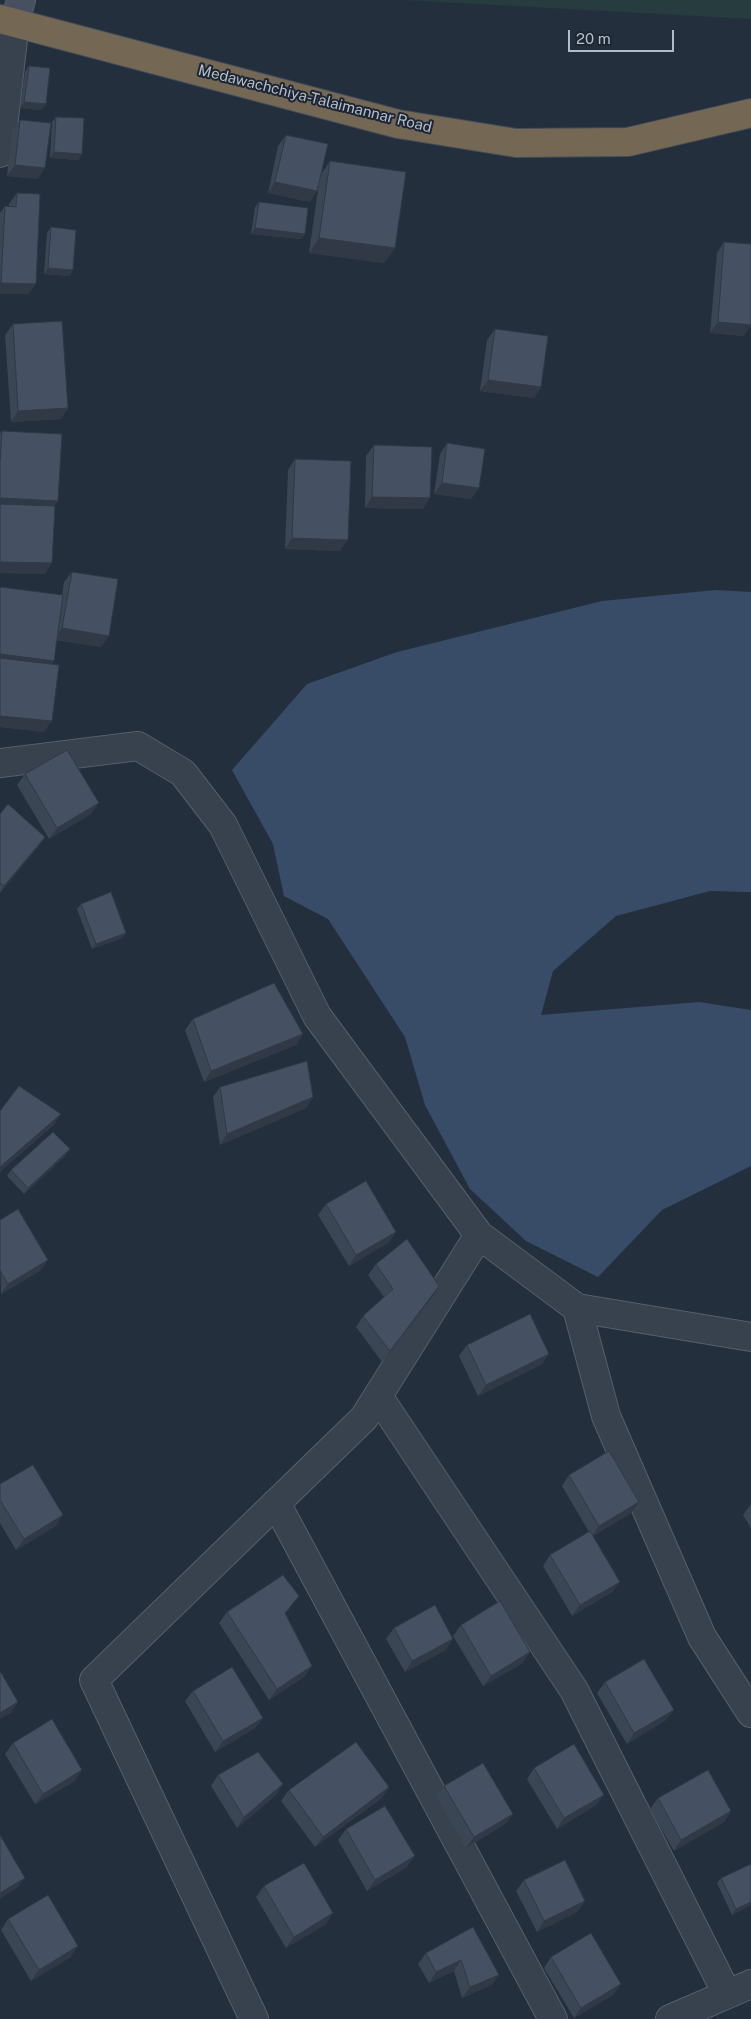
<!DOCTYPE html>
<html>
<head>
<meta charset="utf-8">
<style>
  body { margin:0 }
  #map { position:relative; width:751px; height:2019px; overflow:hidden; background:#242f3e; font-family:"Public Sans",sans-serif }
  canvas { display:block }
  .scale { position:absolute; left:568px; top:30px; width:106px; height:22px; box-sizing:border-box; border:2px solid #b4bcc9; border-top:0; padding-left:6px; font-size:15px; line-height:18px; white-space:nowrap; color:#b4bcc9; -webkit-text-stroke:4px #1d2633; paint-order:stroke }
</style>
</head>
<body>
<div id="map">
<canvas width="751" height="2019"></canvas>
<div class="scale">20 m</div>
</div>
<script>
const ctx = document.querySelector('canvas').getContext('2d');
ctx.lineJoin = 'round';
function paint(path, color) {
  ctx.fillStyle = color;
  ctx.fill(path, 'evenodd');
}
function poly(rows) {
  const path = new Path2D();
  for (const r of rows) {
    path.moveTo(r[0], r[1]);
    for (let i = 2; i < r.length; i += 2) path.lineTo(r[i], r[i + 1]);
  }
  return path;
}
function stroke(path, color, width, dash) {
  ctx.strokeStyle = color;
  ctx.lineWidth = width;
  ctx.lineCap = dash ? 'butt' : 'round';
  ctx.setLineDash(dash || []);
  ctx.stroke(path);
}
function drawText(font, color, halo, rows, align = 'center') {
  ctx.font = font + ' "Public Sans",sans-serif';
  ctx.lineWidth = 4;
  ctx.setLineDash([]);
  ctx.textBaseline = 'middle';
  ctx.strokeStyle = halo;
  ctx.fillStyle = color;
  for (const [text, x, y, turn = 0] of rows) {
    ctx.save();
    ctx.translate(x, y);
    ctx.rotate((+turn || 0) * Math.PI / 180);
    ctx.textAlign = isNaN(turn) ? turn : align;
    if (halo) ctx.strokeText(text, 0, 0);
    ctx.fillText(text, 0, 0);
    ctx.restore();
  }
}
paint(poly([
  [405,0,751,0,751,19]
]), '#263c3f');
paint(poly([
  [716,590,751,592,751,892,710,891,616,916,553,971,541,1015,699,1002,751,1010,751,1166,662,1210,598,1277,526,1241,470,1189,425,1105,405,1037,328,919,284,896,273,844,232,770,307,684,397,652,602,601]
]), '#394c67');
const street = poly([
  [0,153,15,22],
  [0,763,138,746,183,773,223,825,317,1016,479,1235,577,1308,751,1337],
  [577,1308,606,1416,702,1637,751,1713],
  [378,1396,574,1690,727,1994],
  [276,1503,553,2019],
  [254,2019,94,1680,364,1418,479,1235],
  [670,2019,751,1984]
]);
const secondary = poly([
  [15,22,21,0]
]);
const highway = poly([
  [0,19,398,124,516,143,628,142,751,113]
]);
stroke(street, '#565f6c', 30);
stroke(secondary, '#565f6c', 30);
stroke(highway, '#434c59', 30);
stroke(street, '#38414e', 28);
stroke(secondary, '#465061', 28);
stroke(highway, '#746855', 28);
paint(poly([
  [29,66,42,110,20,108,25,72],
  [56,117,82,154,78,160,50,158,52,122],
  [20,120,38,179,7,176,12,130],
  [286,135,320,176,330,161,395,248,384,263,309,253,319,182,317,191,310,202,268,193,278,146],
  [17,193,36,284,28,294,0,294,0,213,5,206,9,207,9,204],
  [259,202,305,234,301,239,251,234,255,207],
  [51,227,73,270,69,276,44,274,47,233],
  [724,242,744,336,710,333,717,253],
  [13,324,68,408,61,419,11,422,5,335],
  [495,329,541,387,534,398,480,391,487,340],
  [2,431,58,501,54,506,45,574,0,573,0,433],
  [447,443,479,488,471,499,434,494,440,454],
  [374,445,423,509,365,508,366,456],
  [295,459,340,551,285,549,288,470],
  [72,572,109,636,101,647,57,640,54,661,52,664,44,732,0,727,0,587,62,595,64,582],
  [25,774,91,814,49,839,17,785],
  [0,814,45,837,38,847,0,893],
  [81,904,126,933,122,938,92,949,77,909],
  [193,1019,303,1034,296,1045,204,1082,185,1030],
  [220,1087,313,1097,306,1108,220,1145,213,1097],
  [66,1155,24,1194,7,1176,11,1170],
  [326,1204,396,1232,388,1243,349,1266,318,1215],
  [0,1220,48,1260,40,1271,1,1294],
  [376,1264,432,1297,382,1362,356,1327,363,1316,384,1297,368,1275],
  [467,1345,549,1354,542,1364,478,1396,459,1356],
  [569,1475,631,1513,593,1536,612,1592,572,1616,543,1566,550,1555,589,1532,562,1486],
  [0,1484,56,1526,16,1550,0,1523],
  [751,1504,751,1528,743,1515],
  [291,1607,285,1614,312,1666,304,1677,269,1700,219,1623,227,1612],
  [461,1625,523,1663,483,1686,453,1636],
  [394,1628,446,1650,405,1672,386,1639],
  [605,1682,666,1720,627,1744,597,1693],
  [193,1691,263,1718,255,1728,215,1752,185,1701],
  [13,1743,75,1781,35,1804,5,1754],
  [534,1768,596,1805,557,1829,527,1779],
  [218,1775,276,1795,237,1828,211,1786],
  [444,1786,513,1814,505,1824,466,1848,436,1797],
  [389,1787,382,1798,315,1847,281,1801,289,1790],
  [658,1798,731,1811,724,1822,674,1851,650,1809],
  [346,1829,407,1867,367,1891,338,1840],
  [721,1878,751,1905,732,1915,717,1883],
  [524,1880,585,1901,577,1912,537,1932,516,1891],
  [264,1886,326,1924,286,1948,256,1897],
  [8,1919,71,1957,31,1981,1,1930],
  [473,1927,492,1985,462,1998,454,1971,429,1983,418,1964,426,1953],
  [551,1957,613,1995,574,2018,544,1968]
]), '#3b4654');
paint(poly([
  [24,102,46,104,42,110,20,108],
  [54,152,82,154,78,160,50,158],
  [15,165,45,168,38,179,7,176],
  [275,182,317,191,310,202,268,193],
  [255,228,305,234,301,239,251,234],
  [319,238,395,248,384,263,309,253],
  [48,268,73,270,69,276,44,274],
  [1,283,36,284,28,294,0,294,0,284],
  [718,322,751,325,744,336,710,333],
  [488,380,541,387,534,398,480,391],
  [68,408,61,419,11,422,18,411],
  [442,483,479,488,471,499,434,494],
  [372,497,430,498,423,509,365,508],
  [0,498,58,501,50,512,0,509],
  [292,538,348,540,340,551,285,549],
  [0,562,52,563,45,574,0,573],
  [62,628,109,636,101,647,55,639],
  [0,654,54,661,46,672,0,665],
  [0,716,52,721,44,732,0,727],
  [99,803,91,814,49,839,57,828],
  [45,837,38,847,0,893,4,886],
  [126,933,122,938,92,949,96,944],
  [303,1034,296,1045,204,1082,211,1071],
  [313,1097,306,1108,220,1145,227,1134],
  [61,1114,54,1125,0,1172,0,1167],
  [70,1149,66,1155,24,1194,28,1188],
  [396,1232,388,1243,349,1266,356,1255],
  [48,1260,40,1271,1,1294,8,1284],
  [439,1286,432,1297,382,1362,390,1351],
  [549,1354,542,1364,478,1396,486,1385],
  [639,1502,631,1513,591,1537,599,1526],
  [63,1515,56,1526,16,1550,24,1539],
  [620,1582,612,1592,572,1616,580,1605],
  [453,1639,446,1650,405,1672,412,1661],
  [530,1652,523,1663,483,1686,491,1676],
  [312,1666,304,1677,269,1700,277,1689],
  [18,1702,11,1713,0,1719,0,1713],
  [674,1710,666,1720,627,1744,634,1733],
  [263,1718,255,1728,215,1752,223,1741],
  [82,1770,75,1781,35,1804,43,1794],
  [283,1784,276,1795,237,1828,244,1817],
  [389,1787,382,1798,315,1847,323,1837],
  [604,1795,596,1805,557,1829,564,1818],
  [731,1811,724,1822,674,1851,681,1840],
  [513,1814,505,1824,466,1848,474,1837],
  [415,1856,407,1867,367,1891,375,1880],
  [25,1878,17,1888,0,1899,0,1893],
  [585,1901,577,1912,537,1932,544,1921],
  [751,1902,751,1905,732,1915,736,1909],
  [333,1913,326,1924,286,1948,294,1937],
  [78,1946,71,1957,31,1981,39,1970],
  [461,1960,454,1971,429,1983,436,1972],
  [499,1975,492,1985,462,1998,470,1987],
  [621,1984,613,1995,574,2018,581,2008]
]), '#303945');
const building = poly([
  [29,66,50,68,46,104,24,102,29,66],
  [56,117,84,118,82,154,54,152,56,117],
  [20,120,51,123,45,168,15,165,20,120],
  [286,135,328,144,317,191,275,182,286,135],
  [330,161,406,172,395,248,319,238,330,161],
  [17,193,40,194,36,284,1,283,5,206,16,207,17,193],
  [259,202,308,208,305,234,255,228,259,202],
  [51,227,76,230,73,270,48,268,51,227],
  [724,242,751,244,751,325,718,322,724,242],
  [62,321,68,408,18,411,13,324,62,321],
  [495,329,548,336,541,387,488,380,495,329],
  [2,431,62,434,58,501,0,498,0,463,2,431],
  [447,443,485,449,479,488,442,483,447,443],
  [374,445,432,447,430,498,372,497,374,445],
  [295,459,351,461,348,540,292,538,295,459],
  [0,504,55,506,52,563,0,562,0,504],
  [72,572,118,579,109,636,62,628,72,572],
  [0,587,63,595,54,661,0,654,0,587],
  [0,658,59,665,52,721,0,716,0,658],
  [67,750,99,803,57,828,25,774,67,750],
  [8,804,45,837,4,886,0,883,0,814,8,804],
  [111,892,126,933,96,944,81,904,111,892],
  [274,983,303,1034,211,1071,193,1019,274,983],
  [307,1061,313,1097,227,1134,220,1087,307,1061],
  [19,1086,61,1114,0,1167,0,1111,19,1086],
  [53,1132,70,1149,28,1188,11,1170,53,1132],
  [366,1181,396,1232,356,1255,326,1204,366,1181],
  [18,1209,48,1260,8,1284,0,1270,0,1220,18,1209],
  [407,1239,439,1286,390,1351,363,1316,393,1289,376,1264,407,1239],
  [530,1314,549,1354,486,1385,467,1345,530,1314],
  [609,1451,639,1502,599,1526,569,1475,609,1451],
  [33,1465,63,1515,24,1539,0,1500,0,1484,33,1465],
  [590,1531,620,1582,580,1605,550,1555,590,1531],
  [283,1575,299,1596,285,1613,312,1666,277,1689,227,1612,283,1575],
  [500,1601,530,1652,491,1676,461,1625,500,1601],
  [435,1605,453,1639,412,1661,394,1628,435,1605],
  [644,1659,674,1710,634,1733,605,1682,644,1659],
  [232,1667,263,1718,223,1741,193,1691,232,1667],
  [0,1671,18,1702,0,1713,0,1671],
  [52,1719,82,1770,43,1794,13,1743,52,1719],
  [356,1742,389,1787,323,1837,289,1790,356,1742],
  [574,1744,604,1795,564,1818,534,1768,574,1744],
  [258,1752,283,1784,244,1817,218,1775,258,1752],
  [483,1763,513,1814,474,1837,444,1786,483,1763],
  [708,1770,731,1811,681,1840,658,1798,708,1770],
  [385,1806,415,1856,375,1880,346,1829,385,1806],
  [0,1835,25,1878,0,1893,0,1835],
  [565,1860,585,1901,544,1921,524,1880,565,1860],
  [304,1863,333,1913,294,1937,264,1886,304,1863],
  [751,1864,751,1902,736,1909,721,1878,751,1864],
  [48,1895,78,1946,39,1970,8,1919,48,1895],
  [473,1927,499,1975,470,1987,461,1960,436,1972,426,1953,473,1927],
  [591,1933,621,1984,581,2008,551,1957,591,1933]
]);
paint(building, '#455162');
stroke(building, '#303945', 1);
drawText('15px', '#b4bcc9', '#1d2633', [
  ["Medawachchiya-Talaimannar Road",315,99,14]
]);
</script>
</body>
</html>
